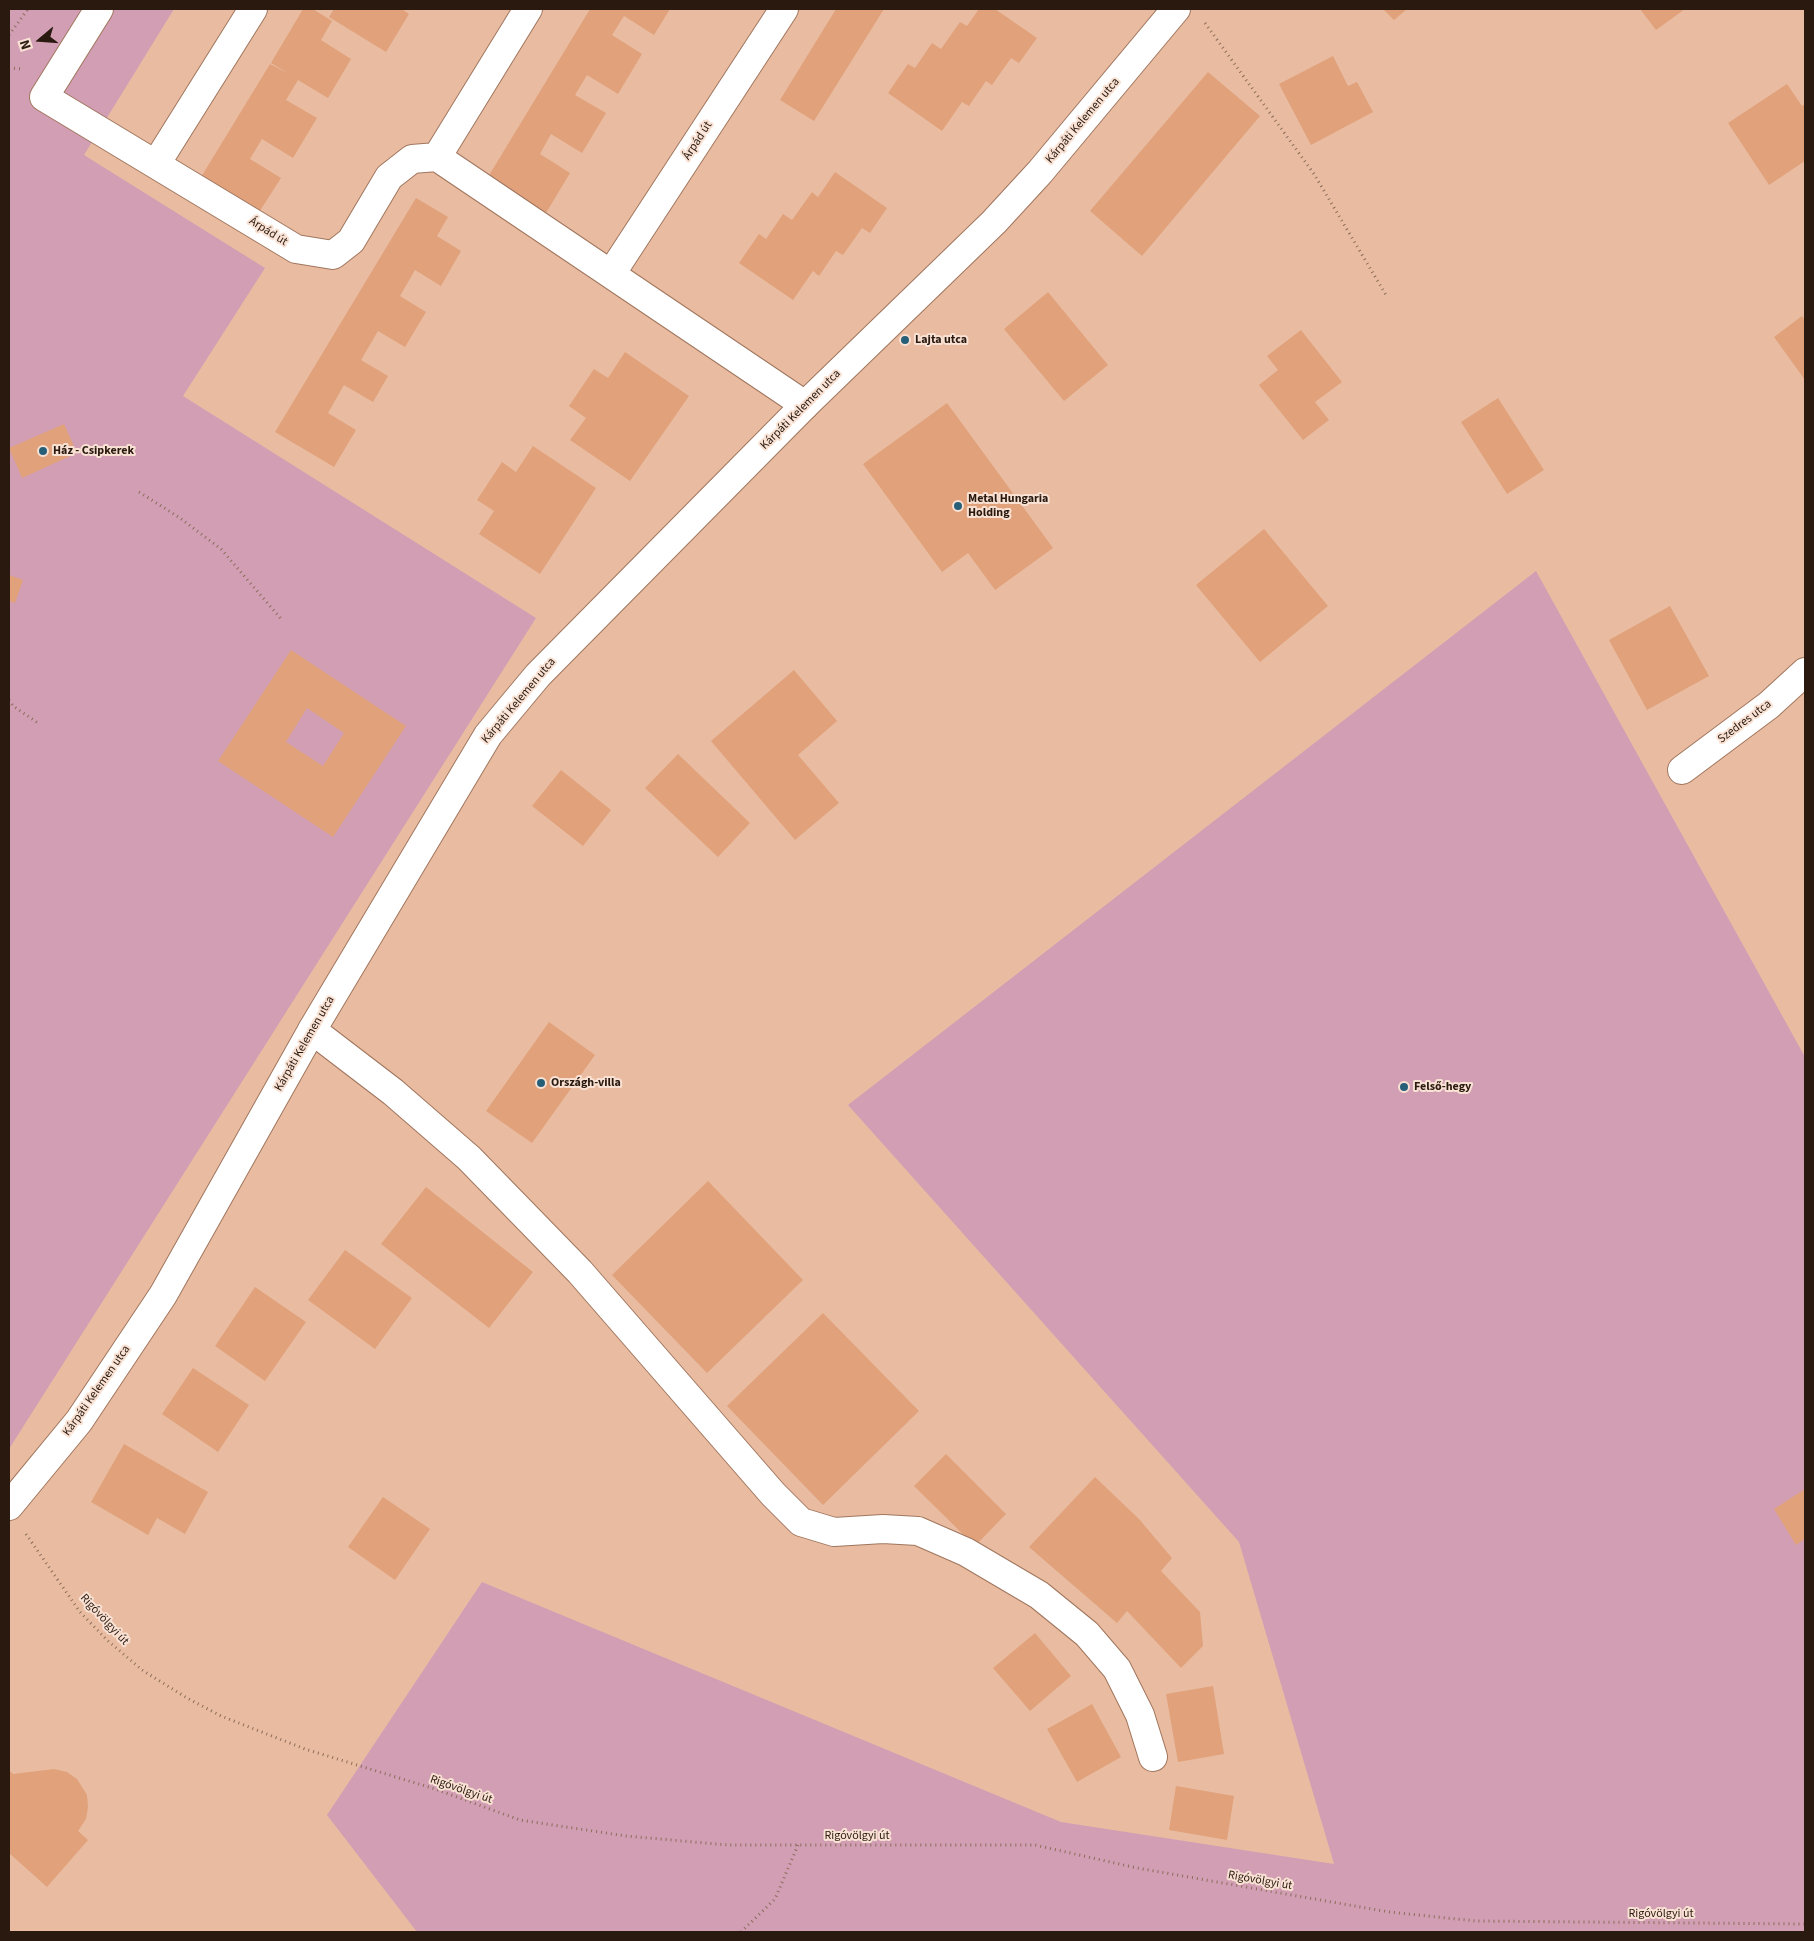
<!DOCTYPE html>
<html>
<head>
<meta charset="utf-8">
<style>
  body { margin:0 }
  #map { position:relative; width:1814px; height:1941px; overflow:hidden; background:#e9bca1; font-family:"Source Sans 3",sans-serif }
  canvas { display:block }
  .frame { position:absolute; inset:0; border:10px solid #29190f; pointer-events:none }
  .north { position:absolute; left:15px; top:15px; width:50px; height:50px; -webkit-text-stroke:4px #f9e2d4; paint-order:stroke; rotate:252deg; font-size:14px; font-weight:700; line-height:20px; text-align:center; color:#29190f }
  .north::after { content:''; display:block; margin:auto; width:18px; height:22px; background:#29190f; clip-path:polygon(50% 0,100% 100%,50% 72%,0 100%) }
</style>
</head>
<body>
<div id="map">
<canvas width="1814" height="1941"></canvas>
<div class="frame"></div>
<div class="north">N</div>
</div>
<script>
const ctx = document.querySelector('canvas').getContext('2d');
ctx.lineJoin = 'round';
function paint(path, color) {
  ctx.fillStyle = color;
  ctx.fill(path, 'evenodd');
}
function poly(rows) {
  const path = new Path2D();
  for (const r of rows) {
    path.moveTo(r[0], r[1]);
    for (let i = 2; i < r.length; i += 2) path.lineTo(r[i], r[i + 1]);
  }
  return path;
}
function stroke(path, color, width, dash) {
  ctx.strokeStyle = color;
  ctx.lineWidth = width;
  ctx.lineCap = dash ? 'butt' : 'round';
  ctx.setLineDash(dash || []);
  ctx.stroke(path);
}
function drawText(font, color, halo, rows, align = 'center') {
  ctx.font = font + ' "Source Sans 3",sans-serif';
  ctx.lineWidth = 4;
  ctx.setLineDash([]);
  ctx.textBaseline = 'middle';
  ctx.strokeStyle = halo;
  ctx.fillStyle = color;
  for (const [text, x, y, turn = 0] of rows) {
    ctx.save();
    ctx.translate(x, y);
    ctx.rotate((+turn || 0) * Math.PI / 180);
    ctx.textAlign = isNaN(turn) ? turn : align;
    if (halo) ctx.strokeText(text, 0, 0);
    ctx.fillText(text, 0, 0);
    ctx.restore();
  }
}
paint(poly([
  [9,9,174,9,84,155,265,268,183,396,536,618,9,1449],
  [1536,571,1805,1057,1805,1932,417,1932,327,1815,482,1582,1061,1822,1334,1864,1239,1542,848,1105]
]), '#d19eb4');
paint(poly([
  [303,9,313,9,332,21,321,40,351,59,328,98,298,80,286,100,317,118,293,158,262,139,250,159,281,178,256,217,198,182,270,64,289,74,271,63],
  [334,9,402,9,409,14,386,52,329,17],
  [590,9,670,9,654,35,624,16,612,35,642,54,618,94,587,75,575,95,606,113,582,153,551,134,540,154,570,173,546,213,488,177],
  [836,9,884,9,814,121,780,100],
  [979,9,995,9,1037,38,1019,63,1011,58,992,85,986,81,969,106,962,102,942,131,888,93,908,64,915,68,932,43,941,49,960,22,967,26],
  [1383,9,1407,9,1394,20],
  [1640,9,1685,9,1656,30],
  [1333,56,1348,86,1357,82,1373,112,1311,145,1279,84],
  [1208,72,1260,116,1142,256,1090,211],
  [1787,84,1802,106,1805,104,1805,161,1769,185,1728,123],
  [835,172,887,208,870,233,862,228,843,255,836,251,819,276,813,271,793,300,739,263,759,234,766,239,783,214,792,220,812,192,818,197],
  [416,198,448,217,437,236,461,251,441,286,415,270,400,296,426,312,405,347,378,331,361,360,388,376,373,402,344,385,328,413,356,430,334,467,275,432],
  [1048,292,1108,365,1064,401,1004,329],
  [1802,316,1805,320,1805,380,1774,337],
  [1301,330,1342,382,1315,402,1329,420,1303,440,1259,385,1278,370,1267,356],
  [625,352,689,396,630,481,570,440,586,418,569,406,594,369,608,378],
  [1498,398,1544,470,1507,494,1461,422],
  [947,403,1053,548,995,590,968,553,942,572,863,464],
  [64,424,77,453,22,478,9,448],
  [533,446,596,488,540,574,479,534,494,511,477,500,502,462,516,472],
  [1264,529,1328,606,1260,662,1196,585],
  [9,575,23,580,15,603,9,601],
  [1670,606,1709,676,1647,710,1609,640],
  [291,650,406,726,333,837,218,761],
  [307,708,344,733,323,766,286,742],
  [794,670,837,721,798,755,839,803,795,840,711,741],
  [678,754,750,823,718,857,645,788],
  [561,770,611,810,583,846,532,806],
  [549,1022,595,1055,532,1143,486,1111],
  [708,1181,803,1280,707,1373,612,1275],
  [426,1187,533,1272,489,1328,381,1244],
  [345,1250,412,1298,375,1349,308,1300],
  [255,1287,306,1322,265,1381,215,1346],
  [823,1313,919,1411,823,1505,727,1406],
  [193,1368,249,1405,218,1452,162,1414],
  [124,1444,208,1492,185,1534,157,1518,148,1535,91,1502],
  [946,1454,1006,1514,975,1546,914,1486],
  [1095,1477,1139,1519,1172,1558,1161,1571,1200,1612,1203,1646,1181,1668,1127,1611,1117,1623,1029,1547],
  [1805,1489,1805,1539,1796,1545,1774,1509],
  [383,1497,430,1529,395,1580,348,1547],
  [1035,1633,1071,1676,1030,1711,993,1668],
  [1213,1686,1224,1754,1178,1762,1166,1694],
  [1092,1704,1121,1757,1077,1782,1047,1729],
  [54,1769,67,1772,77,1779,87,1795,88,1807,86,1819,78,1831,88,1840,47,1887,9,1853,9,1770,13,1774],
  [1176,1786,1234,1796,1227,1840,1169,1830]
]), '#e0a17b');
const minor = poly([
  [99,9,44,97,296,249,333,255,351,241,389,177,412,159,437,157,805,405],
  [437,157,528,9],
  [156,164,253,9],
  [611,274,784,9],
  [1682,770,1769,705,1805,672],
  [312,1030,393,1092,469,1158,580,1272,773,1494,801,1522,834,1532,883,1529,918,1531,966,1552,1039,1595,1087,1634,1117,1669,1140,1715,1153,1757]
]);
const tertiary = poly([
  [9,1506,79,1421,163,1295,312,1030,488,735,538,675,805,405,994,222,1040,172,1176,9]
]);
stroke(minor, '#a0765e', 30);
stroke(tertiary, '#a0765e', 30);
stroke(poly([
  [1205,23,1314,174,1386,295],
  [9,35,28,9],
  [9,68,23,69],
  [139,492,180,518,221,549,282,620],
  [9,700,13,706,38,723],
  [26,1534,80,1612,107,1640,142,1670,187,1698,221,1716,305,1749,435,1789,520,1820,626,1836,728,1845,1035,1845,1137,1868,1389,1912,1476,1921,1805,1924],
  [741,1932,775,1899,798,1845]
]), '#8b6d5a', 3, [1, 4]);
stroke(minor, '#fff', 28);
stroke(tertiary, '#fff', 28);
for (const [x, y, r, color] of [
  [905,340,5,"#275f79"],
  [43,451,5,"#275f79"],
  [958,506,5,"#275f79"],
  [541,1083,5,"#275f79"],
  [1404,1087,5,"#275f79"]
]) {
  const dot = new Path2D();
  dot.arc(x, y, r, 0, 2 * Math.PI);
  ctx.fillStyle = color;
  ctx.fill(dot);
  stroke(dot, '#f9e2d4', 2);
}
drawText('12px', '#29190f', '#f9e2d4', [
  ["Kárpáti Kelemen utca",1083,121,-50],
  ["Árpád út",698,141,-57],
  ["Árpád út",268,232,32],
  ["Kárpáti Kelemen utca",801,410,-45],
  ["Kárpáti Kelemen utca",519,701,-50],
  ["Szedres utca",1745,722,-37],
  ["Kárpáti Kelemen utca",305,1044,-60],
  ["Kárpáti Kelemen utca",97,1391,-55],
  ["Rigóvölgyi út",104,1620,47],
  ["Rigóvölgyi út",461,1790,19],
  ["Rigóvölgyi út",857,1836],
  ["Rigóvölgyi út",1260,1881,10],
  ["Rigóvölgyi út",1661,1914]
]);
drawText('bold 12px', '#29190f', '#f9e2d4', [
  ["Lajta utca",915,340],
  ["Ház - Csipkerek",53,451],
  ["Metal Hungaria",968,499],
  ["Holding",968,513],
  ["Országh-villa",551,1083],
  ["Felső-hegy",1414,1087]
], 'left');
</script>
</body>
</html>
